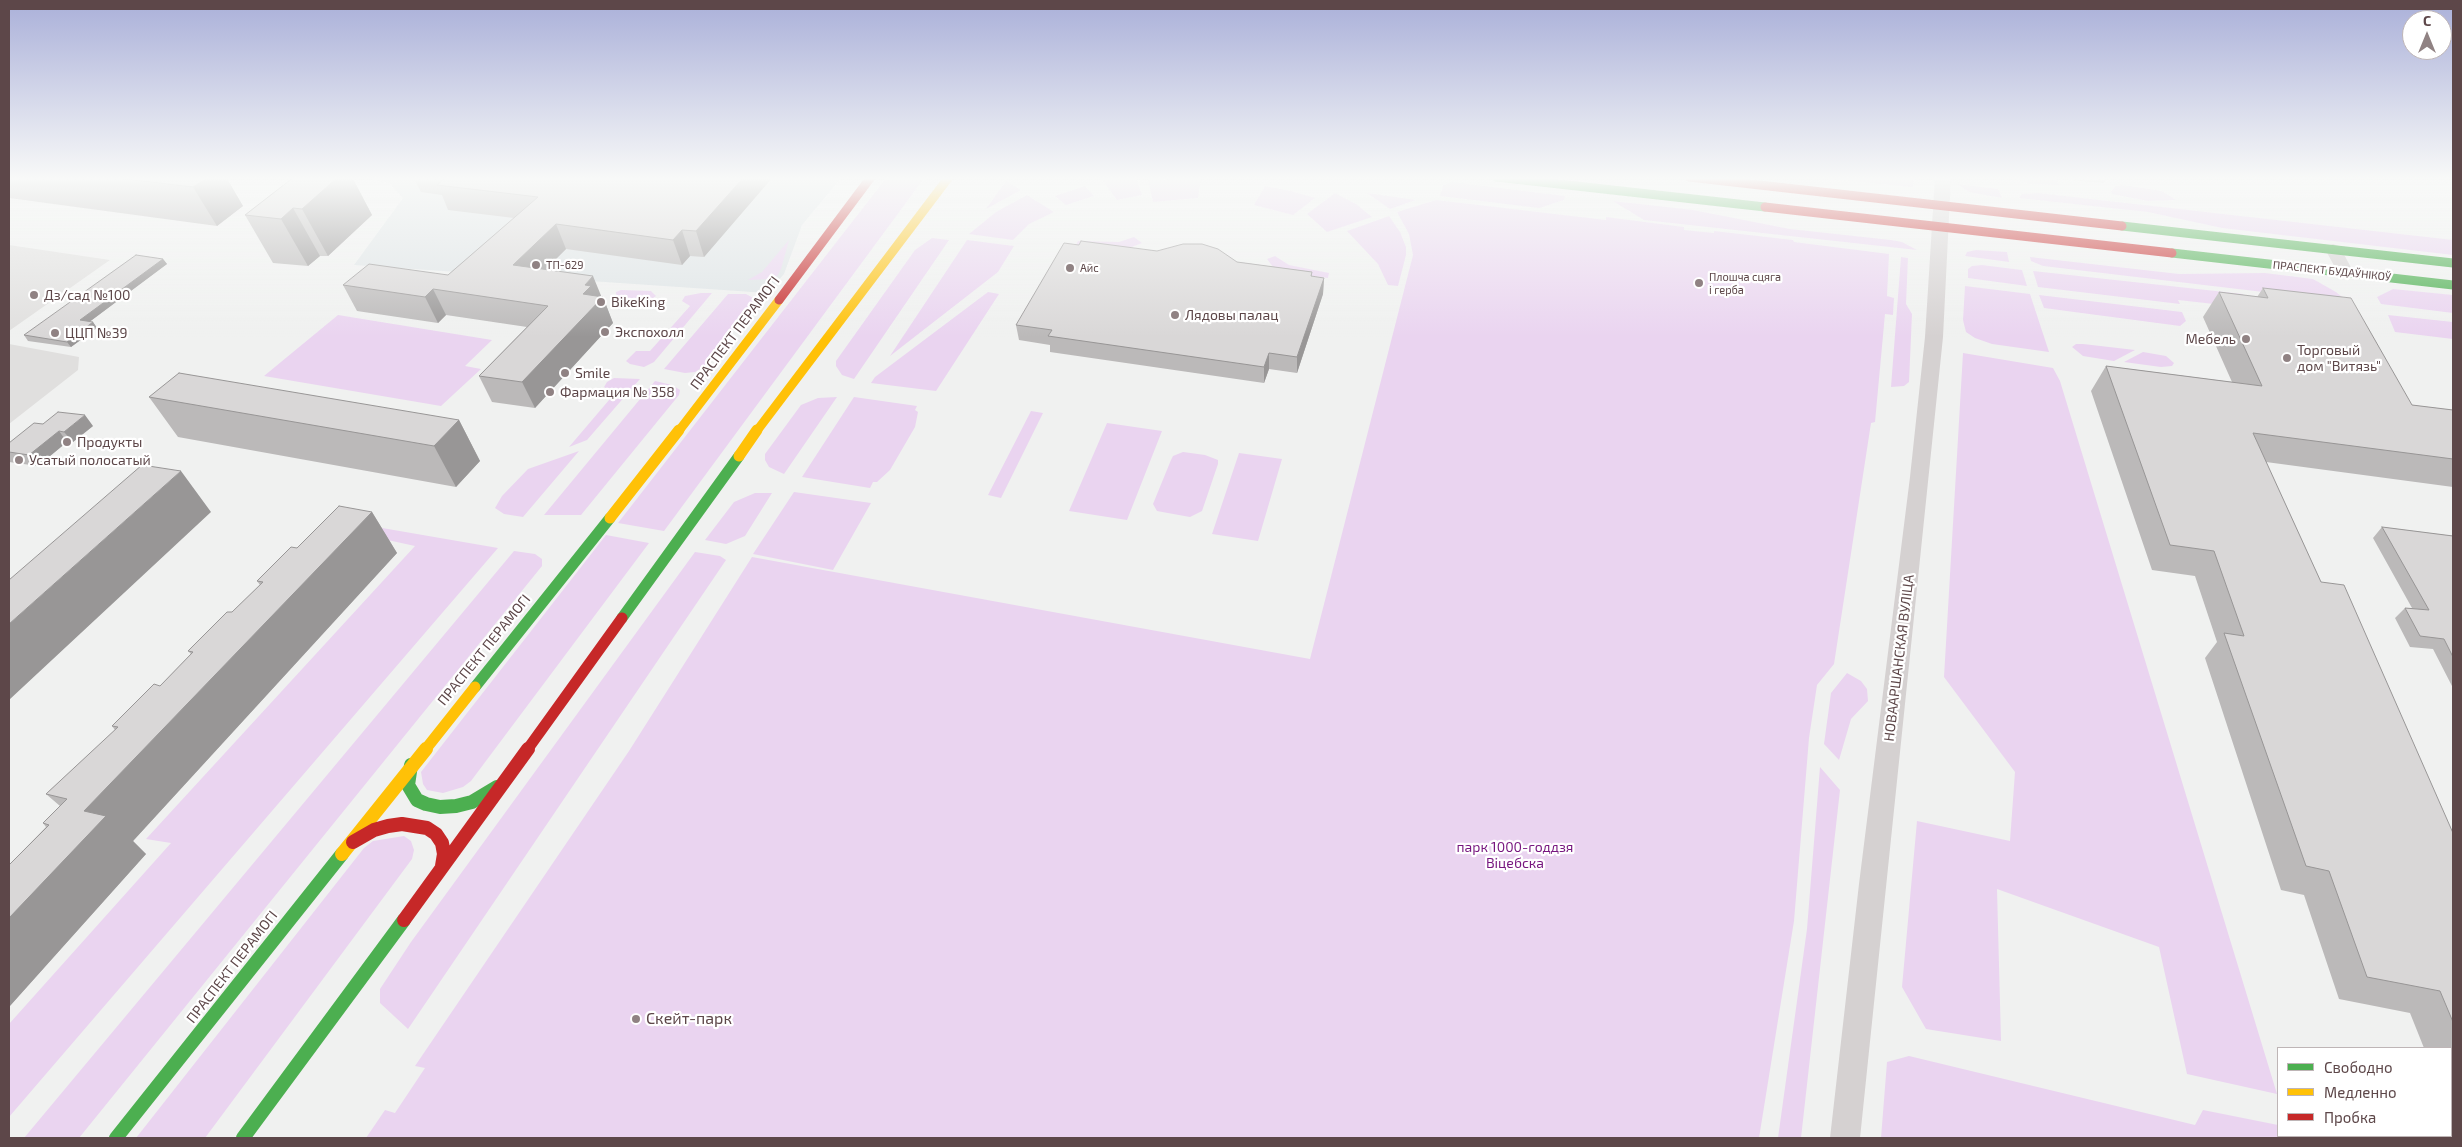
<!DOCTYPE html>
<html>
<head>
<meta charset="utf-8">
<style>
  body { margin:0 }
  #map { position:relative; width:2462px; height:1147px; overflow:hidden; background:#f0f1f0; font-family:"Exo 2",sans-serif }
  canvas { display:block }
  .frame { position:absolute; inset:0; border:10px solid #5d4749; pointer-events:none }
  .legend { position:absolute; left:2277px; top:1047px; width:175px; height:90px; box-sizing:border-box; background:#fff; border:1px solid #beb5b6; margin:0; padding:6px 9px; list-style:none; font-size:15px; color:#5d4749 }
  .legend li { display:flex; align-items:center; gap:10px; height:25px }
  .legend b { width:25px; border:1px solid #beb5b6 }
  .north { position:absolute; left:2402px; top:10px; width:50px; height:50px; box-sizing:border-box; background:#fff; border:1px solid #beb5b6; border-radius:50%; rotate:0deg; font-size:14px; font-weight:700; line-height:20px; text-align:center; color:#5d4749 }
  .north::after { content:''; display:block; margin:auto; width:18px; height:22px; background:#908283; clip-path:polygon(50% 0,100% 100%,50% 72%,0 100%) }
</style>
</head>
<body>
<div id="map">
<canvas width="2462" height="1147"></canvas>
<div class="frame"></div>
<ul class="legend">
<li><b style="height:6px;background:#4caf50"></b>Свободно</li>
<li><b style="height:6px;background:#ffc107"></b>Медленно</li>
<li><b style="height:6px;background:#c62828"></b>Пробка</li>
</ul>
<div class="north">С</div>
</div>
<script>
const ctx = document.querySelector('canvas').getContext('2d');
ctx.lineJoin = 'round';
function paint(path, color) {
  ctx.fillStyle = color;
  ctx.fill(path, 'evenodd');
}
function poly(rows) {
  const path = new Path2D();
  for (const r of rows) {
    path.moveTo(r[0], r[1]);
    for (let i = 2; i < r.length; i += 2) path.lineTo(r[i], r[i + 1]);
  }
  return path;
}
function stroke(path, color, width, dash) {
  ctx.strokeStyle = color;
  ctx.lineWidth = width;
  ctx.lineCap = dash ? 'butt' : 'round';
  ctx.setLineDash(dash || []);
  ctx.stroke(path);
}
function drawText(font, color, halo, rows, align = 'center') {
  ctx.font = font + ' "Exo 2",sans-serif';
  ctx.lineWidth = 4.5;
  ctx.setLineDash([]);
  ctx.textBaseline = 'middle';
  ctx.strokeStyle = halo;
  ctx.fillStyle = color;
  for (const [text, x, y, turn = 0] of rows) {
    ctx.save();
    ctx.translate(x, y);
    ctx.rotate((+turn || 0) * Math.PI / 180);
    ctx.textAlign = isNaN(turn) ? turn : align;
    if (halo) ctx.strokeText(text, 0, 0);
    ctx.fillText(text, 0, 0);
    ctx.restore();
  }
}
paint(poly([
  [366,177,842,177,802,225,784,274,767,293,354,265,403,198,389,183]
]), '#dee4e6');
paint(poly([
  [9,245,110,260,9,331],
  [9,344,79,357,78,370,9,424]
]), '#e0dfde');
paint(poly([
  [887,177,925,177,664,531,618,523],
  [1100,177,1136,177,1142,195,1117,200],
  [1807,177,1889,177,1914,179,1913,187],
  [2013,177,2055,177,2059,185,2029,184],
  [1175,179,1201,179,1198,198,1153,202,1148,180],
  [1006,181,1021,190,986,209],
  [1452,182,1565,196,1564,200,1539,208,1440,196,1443,185],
  [1957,184,1998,189,2002,198,1969,192],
  [2123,185,2162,191,2176,200,2148,201,2112,194,2111,191,2116,186],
  [1085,186,1094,196,1066,205,1055,196],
  [1265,186,1291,191,1315,198,1293,215,1254,205],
  [1335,193,1356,204,1372,217,1327,232,1307,214],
  [1367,193,1416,200,1390,209],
  [2038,193,2453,240,2453,255,2222,228,2148,212,2019,198,2022,194],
  [1027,195,1054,212,1029,224,1013,240,969,234,996,212],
  [1436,200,1606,220,1606,217,1684,227,1684,230,1714,233,1714,231,1793,240,1794,242,1889,254,1887,296,1894,298,1893,315,1885,314,1875,422,1871,423,1834,664,1817,685,1809,738,1794,921,1759,1138,366,1138,385,1110,395,1113,425,1068,415,1066,629,751,752,557,1310,659,1413,255,1409,234,1397,212],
  [1613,201,1693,210,1790,229,1891,240,1902,242,1917,250,1644,220],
  [1389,216,1400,232,1406,247,1406,255,1398,286,1388,285,1378,264,1347,231],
  [1134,237,1142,243,1124,250,1076,245,1078,241,1119,242],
  [932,238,949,240,854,379,842,375,836,366,836,361,915,250],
  [789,240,781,269,777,276,769,279,748,280,762,272],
  [967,240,1014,246,998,272,890,356],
  [1976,250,2007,252,2009,262,1965,256,1967,252],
  [1275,256,1289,265,1329,273,1328,278,1276,271,1267,259],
  [1901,257,1908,258,1906,304,1912,314,1909,382,1904,386,1891,387],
  [2030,257,2179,274,2265,273,2313,279,2336,292,2348,302,2043,266,2031,261],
  [1982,265,2022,270,2027,286,1968,278,1968,269,1972,266],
  [2033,271,2243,294,2250,308,2178,300,2180,304,2038,287],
  [1965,286,2030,294,2049,352,1992,344,1975,338,1966,332,1963,320],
  [2393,289,2453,295,2453,313,2381,304,2377,297],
  [621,290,651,291,656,296,652,299,622,305,616,294,616,292],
  [988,292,999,294,936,391,871,383,875,377],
  [701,293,712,293,654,362,644,367,630,364,626,361,636,351,650,351,690,306,682,301,685,296],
  [728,294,746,294,757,300,703,367,695,372,685,373,664,369],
  [2039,295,2182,312,2186,321,2180,326,2044,308],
  [338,315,492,340,465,366,481,369,441,406,264,376],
  [2388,315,2453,322,2453,339,2395,332],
  [2076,344,2083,344,2135,350,2114,361,2083,356,2072,347],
  [2143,352,2166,356,2174,363,2172,366,2161,367,2124,362],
  [1963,353,2053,368,2060,381,2277,1094,2187,1074,2159,947,1997,889,2001,1041,1926,1029,1902,987,1917,821,2010,841,2015,772,1944,677],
  [614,378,640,379,587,440,569,447,615,393,604,387,607,382],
  [655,381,672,385,680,390,679,395,581,515,544,515],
  [837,397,784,474,769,467,765,460,765,454,801,405,818,398],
  [854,397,917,406,915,410,918,412,915,427,890,470,877,482,873,482,870,488,802,477],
  [1031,411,1043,413,1001,498,988,495],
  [1107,423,1162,431,1127,520,1069,511],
  [579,451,523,517,504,514,495,508,502,496,528,469],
  [1183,452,1205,455,1218,460,1218,464,1202,511,1190,517,1157,511,1153,504,1171,460,1173,456],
  [1239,453,1282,459,1258,541,1212,534],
  [794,492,871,503,833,570,753,554],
  [755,493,772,493,745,536,726,544,705,540,734,502],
  [359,524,498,548,9,1117,9,1024,171,843,146,839,415,546,351,532],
  [606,535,649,543,471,781,463,787,443,793,427,790,423,784,421,772],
  [514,551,535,554,542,559,542,566,79,1138,24,1138],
  [695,552,720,556,726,560,408,1029,380,1003,380,989,411,942],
  [1847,673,1861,681,1867,689,1868,701,1851,719,1839,760,1824,744,1831,693],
  [1820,767,1840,790,1801,1138,1778,1138,1807,929],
  [404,836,411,841,414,850,412,859,205,1138,136,1138,364,848,373,841],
  [1909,1056,2195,1125,2203,1110,2278,1125,2278,1136,2333,1136,2334,1138,1881,1138,1887,1062]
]), '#ead4f0');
paint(poly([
  [1935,177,1951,177,1943,337,1860,1138,1830,1138,1859,884,1910,477,1925,337,1935,177],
  [2333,244,2339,246,2341,249,2354,273,2352,277,2340,277,2338,273,2325,249,2327,246,2333,244]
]), '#d5d1d1');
stroke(poly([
  [1496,177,1765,207],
  [2122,226,2453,263],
  [2172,253,2453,285]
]), '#4caf50', 9);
stroke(poly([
  [622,618,739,456],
  [475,687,610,518]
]), '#4caf50', 11);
stroke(poly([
  [411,765,408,785,417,800,426,804,440,807,456,806,472,802,497,787],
  [116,1138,342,854],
  [243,1138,404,920]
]), '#4caf50', 14);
stroke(poly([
  [678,432,779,300],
  [756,432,949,177]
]), '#ffc107', 9);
stroke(poly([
  [739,456,757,430],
  [610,518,679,430],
  [425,750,475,687]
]), '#ffc107', 11);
stroke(poly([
  [342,854,426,749]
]), '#ffc107', 14);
stroke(poly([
  [1689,177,2122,226],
  [1765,207,2172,253],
  [779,300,871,177]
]), '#c62828', 9);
stroke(poly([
  [527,750,622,618]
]), '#c62828', 11);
stroke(poly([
  [353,842,374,830,388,826,402,824,427,828,436,834,442,843,444,854,442,866],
  [404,920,528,749]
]), '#c62828', 14);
paint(poly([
  [9,177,226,177,243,206,217,226,9,198],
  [294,177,352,177,372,215,328,256,320,256,308,266,273,263,245,215],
  [413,177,771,177,772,178,704,257,690,256,682,265,566,249,545,270,603,297,613,323,535,408,492,402,479,376,527,327,446,315,438,323,357,311,343,285,448,275,514,218,448,210,442,195,421,192],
  [2070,177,2107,177,2104,183,2071,180],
  [1079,245,1157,251,1312,272,1312,277,1324,278,1323,294,1297,373,1269,369,1264,383,1050,352,1050,345,1019,340,1016,325],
  [163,259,167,264,89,322,93,322,97,328,71,347,28,341,24,335],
  [2263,288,2412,405,2453,410,2453,487,2266,462,2321,582,2453,833,2453,1119,2451,1113,2451,1048,2424,1048,2410,1013,2339,999,2304,895,2281,890,2205,658,2217,642,2195,576,2152,570,2091,391,2106,366,2232,382,2203,317,2219,292,2257,297],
  [149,397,459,420,480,461,456,487,178,437],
  [43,424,93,426,73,442,67,442,38,466,9,462,9,443],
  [372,512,397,553,133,841,146,854,9,1007,9,865,46,827,43,823,60,806,46,794,115,730,112,726,160,686,191,654,188,651,232,612,260,585,257,581,297,548],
  [2382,527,2453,536,2453,688,2433,649,2410,647,2395,618,2405,608,2412,608,2373,538]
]), '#bbb9b9');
paint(poly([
  [209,177,226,177,243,206,217,226,193,187],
  [338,177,352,177,372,215,328,256,302,209],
  [744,177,771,177,772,178,704,257,696,231],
  [293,208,320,256,308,266,281,219],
  [556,224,566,249,524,291,513,265],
  [682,230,690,256,682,265,673,240],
  [163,259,167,264,84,326,80,320],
  [593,276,602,298,603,297,613,323,535,408,522,382,583,294,585,285],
  [1324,278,1323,294,1297,373,1297,357],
  [433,289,446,315,438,323,425,297],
  [93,322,97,328,71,347,67,342],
  [1269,353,1269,369,1264,383,1264,367],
  [85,415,93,426,73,442,64,432],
  [459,420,480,461,456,487,434,446],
  [59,431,67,442,38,466,29,455],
  [181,471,211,512,9,700,9,624],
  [372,512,397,553,133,841,146,854,9,1007,9,918,84,811]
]), '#989696');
const building = poly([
  [109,177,209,177,193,187,109,177],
  [294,177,338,177,302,209,293,208,281,219,245,215,294,177],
  [446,177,744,177,696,231,682,230,673,240,556,224,513,265,593,276,585,285,591,286,583,294,603,297,522,382,479,376,548,306,433,289,425,297,343,285,369,264,448,275,538,197,437,185,446,177],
  [1081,241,1157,251,1183,244,1202,244,1218,249,1237,262,1312,272,1311,276,1324,278,1297,357,1269,353,1264,367,1048,336,1052,330,1016,325,1064,243,1079,245,1081,241],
  [136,255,163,259,80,320,93,322,67,342,24,335,136,255],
  [2263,288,2351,298,2412,405,2453,410,2453,459,2253,433,2321,582,2344,585,2453,833,2453,1022,2440,991,2367,977,2329,871,2306,866,2224,633,2244,636,2214,551,2170,545,2106,366,2262,386,2219,292,2268,298,2263,288],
  [179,373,459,420,434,446,149,397,179,373],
  [58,412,85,415,64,432,59,431,29,455,9,452,9,443,34,423,43,424,58,412],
  [142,465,181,471,9,624,9,580,142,465],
  [339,506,372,512,84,811,106,816,9,918,9,865,49,825,43,823,67,799,46,794,118,727,112,726,154,684,160,686,193,652,188,651,227,612,232,612,263,582,257,581,291,547,297,548,339,506],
  [2382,527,2453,536,2453,657,2444,639,2420,636,2405,608,2429,610,2382,527]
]);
paint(building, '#d9d7d7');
stroke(building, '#989696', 1);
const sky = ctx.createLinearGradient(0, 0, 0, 337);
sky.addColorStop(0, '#aab0d9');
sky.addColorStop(0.53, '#f8f9f8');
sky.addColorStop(1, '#f8f9f800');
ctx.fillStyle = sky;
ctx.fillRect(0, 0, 2462, 337);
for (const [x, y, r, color] of [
  [536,265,5,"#908283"],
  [1070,268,5,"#908283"],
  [1699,283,5,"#908283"],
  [34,295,5,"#908283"],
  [601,302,5,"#908283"],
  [1175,315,5,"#908283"],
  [605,332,5,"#908283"],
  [55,333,5,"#908283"],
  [2246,339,5,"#908283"],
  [2287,358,5,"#908283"],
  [565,373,5,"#908283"],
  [550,392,5,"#908283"],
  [67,442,5,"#908283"],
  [19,460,5,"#908283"],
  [636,1019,5,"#908283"]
]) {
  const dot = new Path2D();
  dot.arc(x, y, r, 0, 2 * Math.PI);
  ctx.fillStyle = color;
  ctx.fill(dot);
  stroke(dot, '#fff', 2);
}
drawText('11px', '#5d4749', '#fff', [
  ["ТП-629",546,265],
  ["Айс",1080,268],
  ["Плошча сцяга",1709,277],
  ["і герба",1709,290]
], 'left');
drawText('11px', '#5d4749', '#fff', [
  ["ПРАСПЕКТ БУДАЎНІКОЎ",2332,271,6]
]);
drawText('14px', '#5d4749', '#fff', [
  ["Дз/сад №100",44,295],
  ["BikeKing",611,302],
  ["Лядовы палац",1185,315],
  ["Экспохолл",615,332],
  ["ЦЦП №39",65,333],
  ["Мебель",2236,339,"right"],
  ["Торговый",2297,350],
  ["дом \"Витязь\"",2297,366],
  ["Smile",575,373],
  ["Фармация № 358",560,392],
  ["Продукты",77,442],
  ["Усатый полосатый",29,460]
], 'left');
drawText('14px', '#5d4749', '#fff', [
  ["ПРАСПЕКТ ПЕРАМОГІ",735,333,-53],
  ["ПРАСПЕКТ ПЕРАМОГІ",484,650,-51],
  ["НОВААРШАНСКАЯ ВУЛІЦА",1899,658,-83],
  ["ПРАСПЕКТ ПЕРАМОГІ",232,967,-52]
]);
drawText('14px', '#77167f', '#fff', [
  ["парк 1000-годдзя",1515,847],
  ["Віцебска",1515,863]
]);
drawText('16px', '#5d4749', '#fff', [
  ["Скейт-парк",646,1019]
], 'left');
</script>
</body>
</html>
